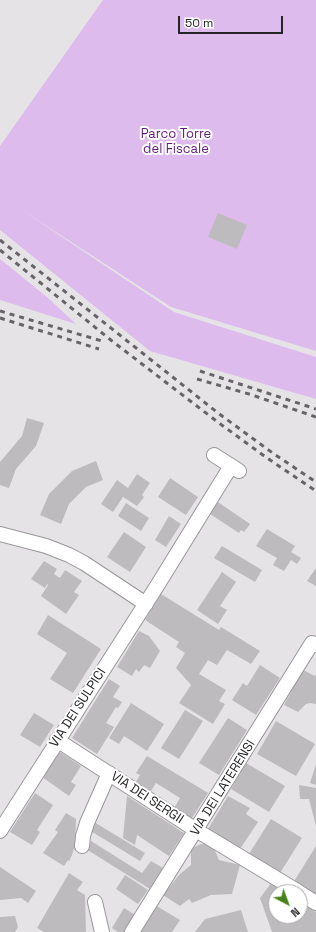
<!DOCTYPE html>
<html>
<head>
<meta charset="utf-8">
<style>
  body { margin:0 }
  #map { position:relative; width:316px; height:932px; overflow:hidden; background:#e6e3e7; font-family:"Space Grotesk",sans-serif }
  canvas { display:block }
  .north { position:absolute; left:268px; top:884px; width:40px; height:40px; box-sizing:border-box; background:#fff; border:1px solid #a8a7a8; border-radius:50%; rotate:139deg; font-size:11px; font-weight:700; line-height:16px; text-align:center; color:#252426 }
  .north::after { content:''; display:block; margin:auto; width:14px; height:18px; background:#49821d; clip-path:polygon(50% 0,100% 100%,50% 72%,0 100%) }
  .scale { position:absolute; left:178px; top:16px; width:105px; height:18px; box-sizing:border-box; border:2px solid #252426; border-top:0; padding-left:5px; font-size:12px; line-height:14px; white-space:nowrap; color:#252426; -webkit-text-stroke:3px #fff; paint-order:stroke }
</style>
</head>
<body>
<div id="map">
<canvas width="316" height="932"></canvas>
<div class="north">N</div>
<div class="scale">50 m</div>
</div>
<script>
const ctx = document.querySelector('canvas').getContext('2d');
ctx.lineJoin = 'round';
function paint(path, color) {
  ctx.fillStyle = color;
  ctx.fill(path, 'evenodd');
}
function poly(rows) {
  const path = new Path2D();
  for (const r of rows) {
    path.moveTo(r[0], r[1]);
    for (let i = 2; i < r.length; i += 2) path.lineTo(r[i], r[i + 1]);
  }
  return path;
}
function stroke(path, color, width, dash) {
  ctx.strokeStyle = color;
  ctx.lineWidth = width;
  ctx.lineCap = dash ? 'butt' : 'round';
  ctx.setLineDash(dash || []);
  ctx.stroke(path);
}
function drawText(font, color, halo, rows, align = 'center') {
  ctx.font = font + ' "Space Grotesk",sans-serif';
  ctx.lineWidth = 4;
  ctx.setLineDash([]);
  ctx.textBaseline = 'middle';
  ctx.strokeStyle = halo;
  ctx.fillStyle = color;
  for (const [text, x, y, turn = 0] of rows) {
    ctx.save();
    ctx.translate(x, y);
    ctx.rotate((+turn || 0) * Math.PI / 180);
    ctx.textAlign = isNaN(turn) ? turn : align;
    if (halo) ctx.strokeText(text, 0, 0);
    ctx.fillText(text, 0, 0);
    ctx.restore();
  }
}
paint(poly([
  [103,0,316,0,316,351,171,307,16,206,174,312,316,357,316,399,150,351,0,230,0,146],
  [0,259,47,297,76,324,0,300]
]), '#ddbbed');
paint(poly([
  [218,213,247,225,237,249,208,237],
  [27,418,44,423,36,446,16,469,9,488,0,485,0,462,22,436],
  [96,461,103,480,86,487,69,504,61,524,40,515,49,494,72,471],
  [137,474,150,483,142,495,144,497,137,506,123,497,113,512,101,504,117,480,128,488],
  [170,478,198,497,186,515,158,497],
  [215,500,250,524,244,532,241,530,239,533,207,512],
  [126,503,149,518,141,531,118,516],
  [169,516,181,524,166,547,155,540],
  [267,529,295,546,291,552,301,558,297,564,291,560,284,571,273,565,277,558,256,546],
  [124,532,146,547,130,572,107,557],
  [222,546,262,570,255,582,214,558],
  [44,561,57,569,54,574,60,578,65,570,82,581,74,592,79,595,66,614,41,596,48,585,47,584,45,588,31,579],
  [316,568,316,586,307,581],
  [222,572,236,582,220,606,227,610,218,624,197,610],
  [161,594,219,630,221,627,260,651,251,664,227,650,217,665,208,660,199,674,226,690,219,701,225,704,213,724,179,703,191,685,176,668,185,653,176,647,179,642,145,620],
  [48,615,101,649,73,693,50,679,67,653,37,634],
  [139,631,149,636,160,651,150,668,144,665,139,672,136,669,132,676,117,667],
  [260,665,280,678,256,715,232,700,243,683,247,686],
  [303,670,315,676,316,674,316,704,310,703,306,704,298,712,284,705],
  [109,679,120,686,113,697,122,702,118,708,116,707,106,723,114,727,97,754,72,738],
  [131,703,164,724,147,751,124,736,119,744,109,738],
  [185,710,203,721,179,759,161,748],
  [34,713,54,725,40,747,20,735],
  [228,718,247,730,219,775,199,763],
  [276,721,315,744,296,776,257,754],
  [60,752,81,766,71,782,76,785,69,796,42,777],
  [147,756,208,793,190,821,173,810,180,798,156,783,149,794,134,785,140,775,136,773],
  [246,763,285,786,269,812,231,789],
  [316,764,316,785,310,783],
  [299,785,316,788,316,826,309,799,300,799],
  [35,793,53,805,37,830,40,832,32,845,10,832],
  [127,796,184,833,169,856,137,835,135,845,123,838],
  [228,796,250,808,246,814,258,822,240,849,208,829],
  [66,813,76,819,75,845,72,855,69,861,68,860,64,866,43,853,58,832,55,830],
  [271,819,302,838,280,873,249,854],
  [94,822,145,853,140,861,89,830],
  [91,841,142,873,151,861,163,868,150,889,86,849],
  [201,844,212,844,219,860,240,865,232,894,211,895,192,903,189,899,180,906,163,895,180,874,191,865,191,849],
  [316,846,316,897,293,883],
  [0,867,36,891,28,903,21,898,0,900],
  [69,873,83,882,77,890,85,895,86,932,44,932,37,928],
  [125,875,148,890,138,904,116,889],
  [272,882,287,892,276,892,276,916,300,916,300,901,316,912,316,932,272,932,260,898],
  [155,905,180,920,172,932,138,932],
  [124,908,137,916,127,932,118,932,112,928],
  [241,910,248,932,195,932,205,919],
  [15,916,18,927,15,932,0,932,0,917]
]), '#bebbbf');
const minor = poly([
  [214,455,239,471],
  [0,534,46,546,69,555,84,563,146,604],
  [57,740,196,830,299,892],
  [0,831,157,586,231,466],
  [82,846,83,836,87,823,109,773],
  [300,893,316,903],
  [95,902,102,932],
  [132,932,312,643,316,645]
]);
stroke(minor, '#99979a', 16);
stroke(minor, '#fff', 14);
stroke(poly([
  [0,240,218,413,274,454,316,482],
  [0,250,112,341,219,423,267,458,316,491],
  [0,311,102,341],
  [0,318,99,349],
  [200,371,316,409],
  [197,379,249,394,316,417]
]), '#666467', 3, [5, 5]);
drawText('13px', '#611c7b', '#fff', [
  ["Parco Torre",176,134],
  ["del Fiscale",176,149]
]);
drawText('13px', '#252426', '#fff', [
  ["VIA DEI SULPICI",78,708,-57],
  ["VIA DEI LATERENSI",223,788,-58],
  ["VIA DEI SERGII",147,798,33]
]);
</script>
</body>
</html>
